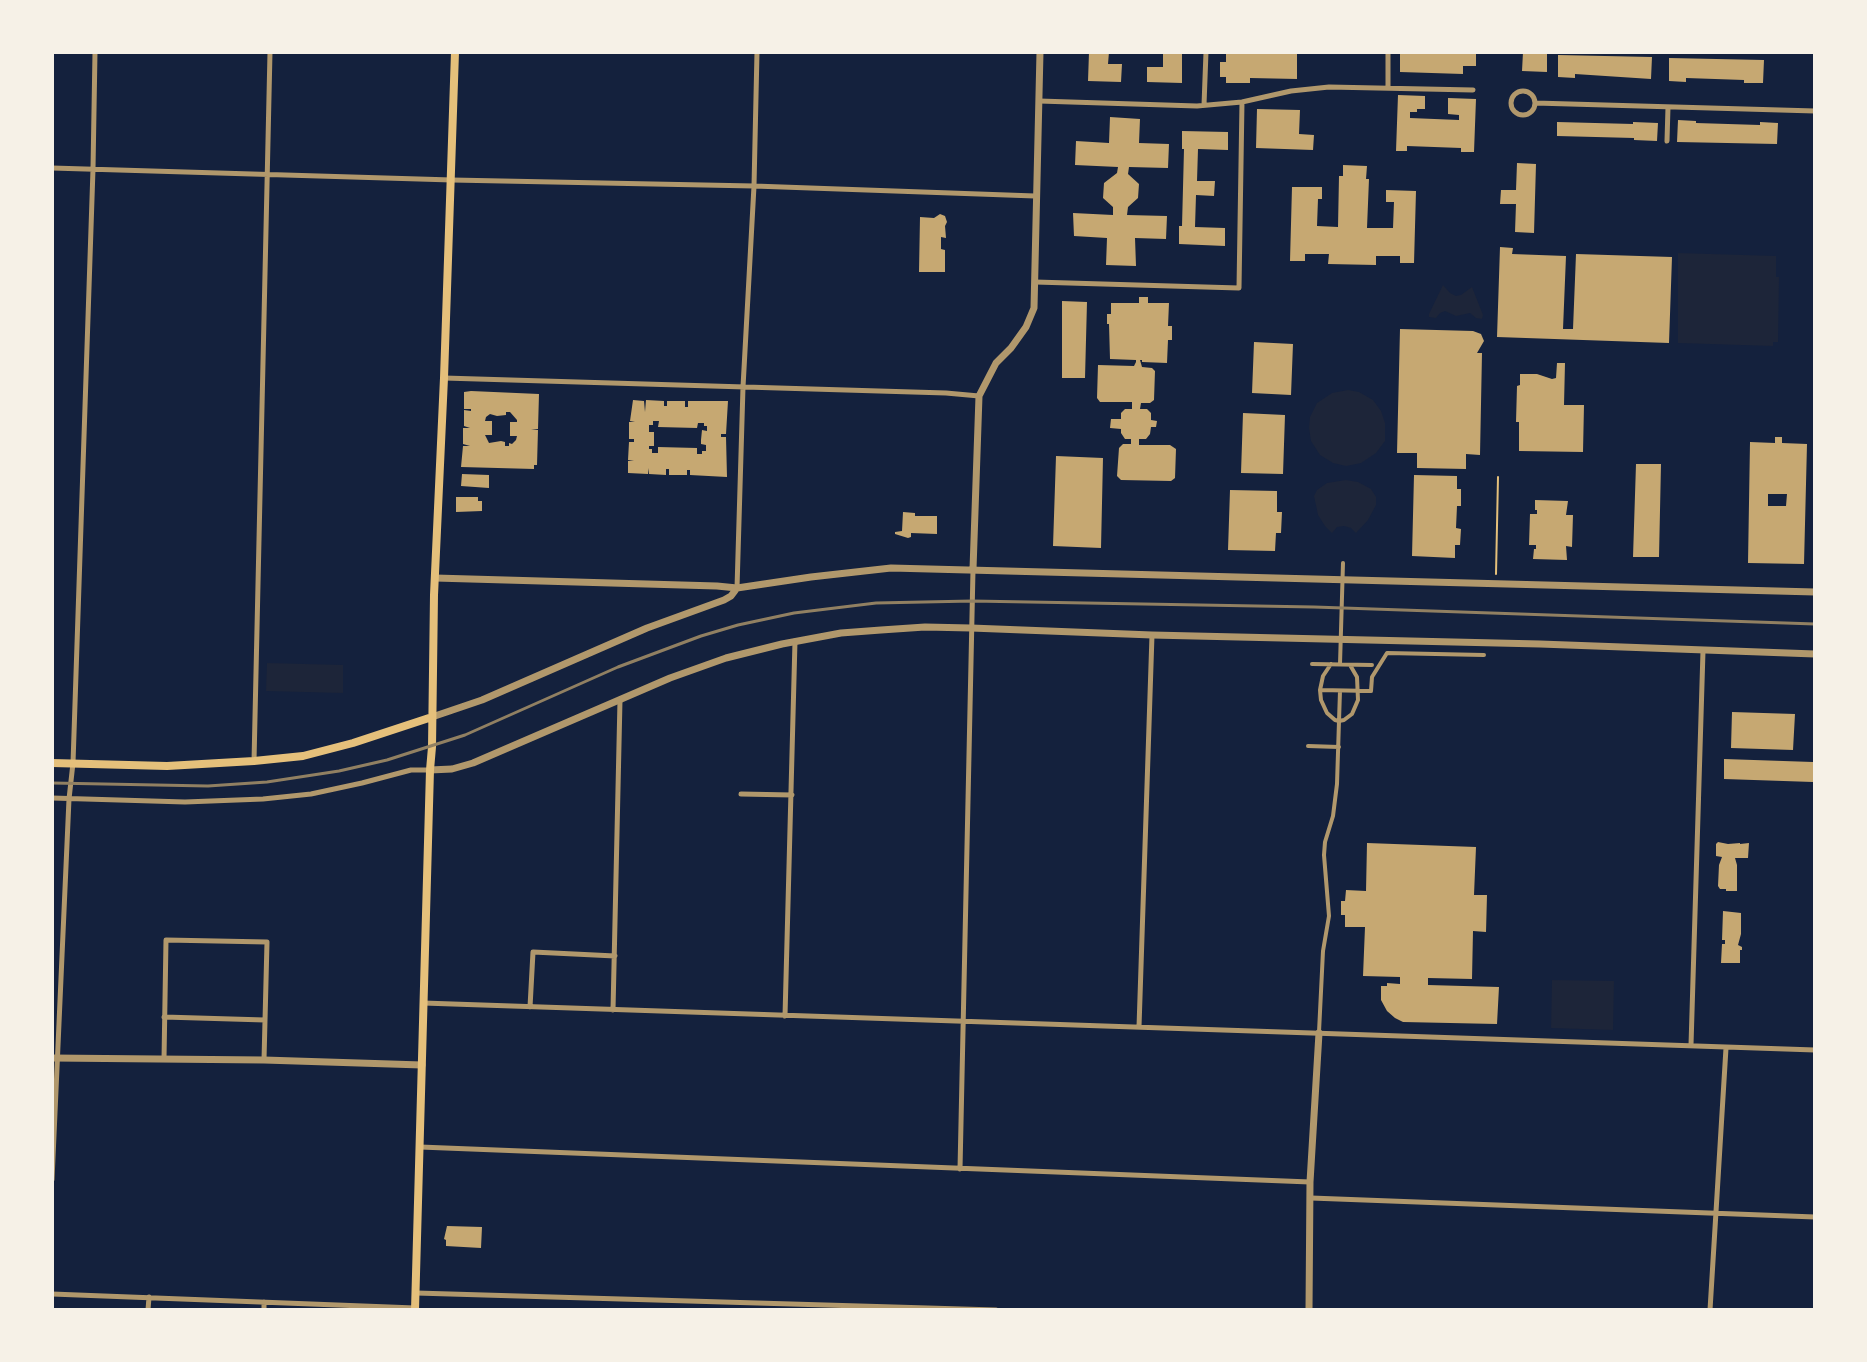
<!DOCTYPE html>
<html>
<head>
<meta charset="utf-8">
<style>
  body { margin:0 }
  #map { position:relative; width:1867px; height:1362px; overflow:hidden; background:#14213d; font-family:"Sofia Sans Condensed",sans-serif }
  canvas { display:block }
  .frame { position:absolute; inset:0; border:54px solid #f6f1e7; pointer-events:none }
</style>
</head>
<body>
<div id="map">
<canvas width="1867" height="1362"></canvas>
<div class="frame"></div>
</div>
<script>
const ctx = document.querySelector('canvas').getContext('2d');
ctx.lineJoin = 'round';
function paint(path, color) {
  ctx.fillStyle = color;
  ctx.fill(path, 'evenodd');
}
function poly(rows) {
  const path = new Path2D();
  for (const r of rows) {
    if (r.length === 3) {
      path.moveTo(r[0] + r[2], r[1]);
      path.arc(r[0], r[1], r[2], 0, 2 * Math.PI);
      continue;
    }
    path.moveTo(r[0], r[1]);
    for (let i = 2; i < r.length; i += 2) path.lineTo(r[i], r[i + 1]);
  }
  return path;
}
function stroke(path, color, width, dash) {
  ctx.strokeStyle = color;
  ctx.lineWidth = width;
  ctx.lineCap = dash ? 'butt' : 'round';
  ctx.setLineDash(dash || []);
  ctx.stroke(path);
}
paint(poly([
  [1678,253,1776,256,1776,277,1779,277,1778,342,1773,342,1773,346,1678,343],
  [1443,285,1450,293,1456,296,1461,295,1472,287,1483,315,1482,319,1476,318,1470,313,1456,316,1445,311,1440,313,1436,318,1429,317,1429,314],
  [1348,390,1359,392,1373,400,1381,411,1385,423,1385,441,1376,453,1361,463,1346,466,1333,463,1320,455,1311,441,1309,428,1310,417,1317,403,1332,393],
  [1346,480,1358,482,1371,489,1376,497,1376,505,1368,520,1356,533,1351,528,1344,526,1337,527,1332,533,1325,526,1318,515,1314,496,1317,490,1327,483],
  [267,663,343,665,343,693,266,691],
  [1552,980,1614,981,1613,1030,1551,1028]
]), '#1d2539');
paint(poly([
  [1089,52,1109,52,1108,64,1122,64,1121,82,1088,81],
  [1163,52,1182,52,1182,83,1147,82,1147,67,1163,67],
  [1226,52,1297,52,1297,79,1250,78,1250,83,1226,83,1226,77,1220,77,1220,62,1226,62],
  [1400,52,1476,52,1476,66,1463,66,1463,74,1400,72],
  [1523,52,1547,52,1547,72,1522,71],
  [1558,55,1652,57,1651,79,1575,74,1575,78,1558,77],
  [1669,58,1764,60,1763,83,1744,83,1744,80,1686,78,1686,82,1669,81],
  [1398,95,1425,96,1425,109,1417,109,1417,112,1410,112,1410,118,1459,120,1459,115,1448,114,1448,98,1476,99,1474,152,1461,152,1461,148,1407,146,1407,151,1396,151],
  [1257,109,1300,110,1299,134,1314,135,1313,150,1256,148],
  [1110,117,1140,119,1139,143,1169,144,1168,168,1129,167,1128,174,1139,184,1138,198,1128,207,1127,215,1167,216,1166,239,1135,238,1136,266,1106,265,1107,238,1074,236,1073,213,1113,215,1113,207,1103,198,1104,183,1117,173,1118,167,1075,165,1076,141,1109,143],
  [1678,120,1696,121,1696,123,1760,125,1760,122,1778,123,1777,144,1677,142],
  [1557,122,1633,124,1633,122,1658,123,1657,141,1634,140,1634,138,1557,136],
  [1182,131,1228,132,1228,150,1198,149,1197,181,1215,181,1214,196,1196,195,1195,227,1225,228,1225,246,1179,244,1179,226,1182,226,1184,149,1182,149],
  [1517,163,1536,164,1534,233,1515,232,1516,204,1500,204,1501,190,1516,190],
  [1343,165,1367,166,1366,179,1369,179,1367,228,1393,228,1394,202,1386,202,1386,190,1416,191,1414,263,1400,263,1400,256,1376,256,1376,265,1328,264,1329,254,1305,254,1305,261,1290,261,1292,187,1322,187,1322,199,1318,199,1317,226,1338,227,1339,176,1343,176],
  [940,214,945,216,947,222,945,226,946,238,941,237,941,249,945,250,945,272,919,272,920,217,934,218],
  [1500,247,1513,248,1512,254,1566,256,1563,329,1573,329,1576,254,1672,257,1669,343,1497,337],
  [1139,297,1148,297,1148,303,1169,303,1168,326,1172,326,1172,340,1168,340,1167,363,1142,362,1142,360,1140,360,1142,367,1152,368,1155,371,1154,400,1150,403,1141,403,1140,409,1147,409,1151,413,1151,420,1157,421,1156,427,1151,427,1150,434,1146,439,1139,439,1139,445,1170,445,1176,449,1175,478,1171,481,1121,480,1117,476,1119,448,1123,444,1131,444,1131,439,1125,439,1121,433,1121,429,1110,428,1111,419,1121,419,1121,413,1125,409,1132,409,1132,402,1100,402,1097,398,1098,365,1134,366,1136,362,1136,360,1110,359,1109,324,1107,324,1107,314,1111,314,1111,303,1139,303],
  [1062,301,1087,302,1085,378,1062,378],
  [1400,329,1473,331,1481,334,1484,341,1477,353,1482,353,1480,455,1466,454,1466,469,1417,468,1417,453,1397,453],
  [1254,342,1293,344,1291,395,1252,393],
  [1557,363,1565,363,1564,405,1584,405,1583,452,1519,451,1519,422,1516,422,1517,386,1520,385,1520,374,1537,374,1552,379,1556,378],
  [471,391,539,394,538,429,531,430,538,430,537,465,534,465,534,469,461,467,463,446,470,446,463,444,463,428,470,428,464,426,464,410,471,411,471,409,464,409,464,392],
  [506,412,510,412,517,420,517,422,510,422,510,436,517,436,516,440,512,444,509,443,509,446,505,446,505,442,501,441,489,443,485,435,492,435,492,421,485,421,486,417,490,414,497,416,506,415],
  [633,400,644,401,645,412,646,400,664,401,664,406,667,406,667,401,685,401,685,407,688,407,688,401,728,401,726,434,721,434,721,437,726,437,727,477,690,475,690,470,687,470,687,475,669,475,669,469,666,469,666,475,649,474,648,468,648,474,628,473,628,461,634,461,628,460,629,442,634,442,634,439,629,439,629,422,635,422,630,421],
  [653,421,659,421,658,427,697,428,698,423,704,423,704,426,707,426,707,431,702,430,701,440,701,444,706,445,706,451,702,451,702,454,697,454,697,448,658,447,658,453,652,453,652,449,649,449,649,446,654,446,654,432,649,432,649,425,653,425],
  [1243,413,1285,415,1283,474,1241,473],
  [1775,437,1782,437,1782,443,1807,444,1804,564,1748,563,1750,442,1775,443],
  [1768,494,1787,494,1786,506,1768,506],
  [1056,456,1103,458,1101,548,1053,546],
  [1636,464,1661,464,1659,557,1633,557],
  [462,474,489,475,489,488,461,486],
  [1414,475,1457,476,1457,489,1461,489,1461,506,1457,506,1456,528,1461,529,1460,545,1455,545,1455,558,1412,556],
  [1230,490,1277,491,1277,512,1282,512,1281,533,1276,533,1275,551,1228,550],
  [456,497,478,497,478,501,482,501,482,511,456,512],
  [1535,500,1568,501,1566,515,1573,515,1572,547,1566,546,1567,560,1533,559,1534,549,1536,549,1536,545,1529,545,1530,514,1537,514,1537,510,1535,510],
  [903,512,915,513,915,516,937,516,937,534,911,533,911,537,908,538,895,534,895,532,902,531],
  [1732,712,1795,714,1793,750,1731,748],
  [1724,759,1813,762,1813,782,1724,779],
  [1718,842,1728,844,1740,843,1740,844,1749,843,1748,858,1735,858,1737,865,1737,891,1726,891,1726,889,1720,889,1718,886,1719,865,1722,857,1716,856,1716,844],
  [1367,843,1476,847,1474,895,1487,895,1486,932,1473,931,1472,979,1428,978,1428,985,1499,987,1497,1024,1403,1022,1395,1018,1387,1011,1381,1000,1381,986,1387,986,1387,983,1400,984,1400,977,1363,976,1365,927,1345,927,1345,915,1341,915,1341,901,1345,901,1346,890,1366,891],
  [1723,911,1741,913,1741,934,1738,945,1742,947,1742,950,1740,950,1740,963,1721,963,1722,944,1725,944,1725,940,1722,940],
  [447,1226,482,1227,481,1248,446,1246,446,1240,444,1239]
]), '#c6a872');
stroke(poly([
  [1496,574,1498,477]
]), '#e5c07b', 2);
stroke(poly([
  [1312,664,1372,665],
  [1340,664,1343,563],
  [1320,690,1371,691,1372,677,1387,653,1484,655],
  [1340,691,1339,721,1344,720,1352,714,1358,700,1357,677,1350,665],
  [1308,746,1339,747],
  [1319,1032,1323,951,1329,916,1324,855,1325,842,1333,816,1337,784,1339,721,1335,720,1327,713,1321,700,1320,690,1323,676,1331,664]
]), '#b1986c', 4);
stroke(poly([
  [1388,88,1388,52],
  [1523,103,12],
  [1039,101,1197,106,1242,102,1291,91,1329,87,1473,90],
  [1535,103,1815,111],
  [1204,105,1206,52],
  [1667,141,1668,107],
  [52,168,452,180,754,186,1035,196],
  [1035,282,1239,288,1242,102],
  [444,378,946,393,979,396],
  [737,588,743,387,754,186,757,52],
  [254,761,270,52],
  [741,794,792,795],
  [52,798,185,802,263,799,311,794,362,783,411,770,430,770],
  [423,1003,1815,1050],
  [530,1007,533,952,615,956],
  [613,1010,620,700],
  [785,1016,795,641],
  [164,1017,265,1020],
  [1139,1027,1152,635],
  [1691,1045,1703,651],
  [164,1059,166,940,267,942,264,1060],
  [420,1147,1310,1182],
  [960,1169,973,570],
  [52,1180,69,799,73,763,93,169,95,52],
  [1311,1198,1815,1217],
  [416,1293,996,1310],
  [52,1294,415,1308],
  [148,1310,149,1297],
  [264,1310,264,1302],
  [1710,1310,1726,1048]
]), '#b1986c', 5);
stroke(poly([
  [973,569,979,396,996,363,1011,348,1026,327,1034,308,1040,52],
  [435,578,717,586,737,588,811,577,891,568,1815,592],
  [432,717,482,700,647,628,724,600,731,596,737,588],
  [430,770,452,769,473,763,670,678,726,658,782,644,841,633,881,630,925,627,971,628,1152,635,1540,644,1815,654],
  [52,1058,264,1060,422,1065],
  [1309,1310,1310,1182,1319,1033]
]), '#b1986c', 7);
stroke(poly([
  [52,763,167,766,254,761,303,756,353,743,432,717],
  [415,1310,430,770,432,747,434,595,444,378,455,52]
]), '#e5c07b', 8);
stroke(poly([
  [52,783,208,786,267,782,339,771,387,760,465,735,618,667,701,636,738,625,794,613,876,603,972,601,1314,607,1815,624]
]), '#918062', 3);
</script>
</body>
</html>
